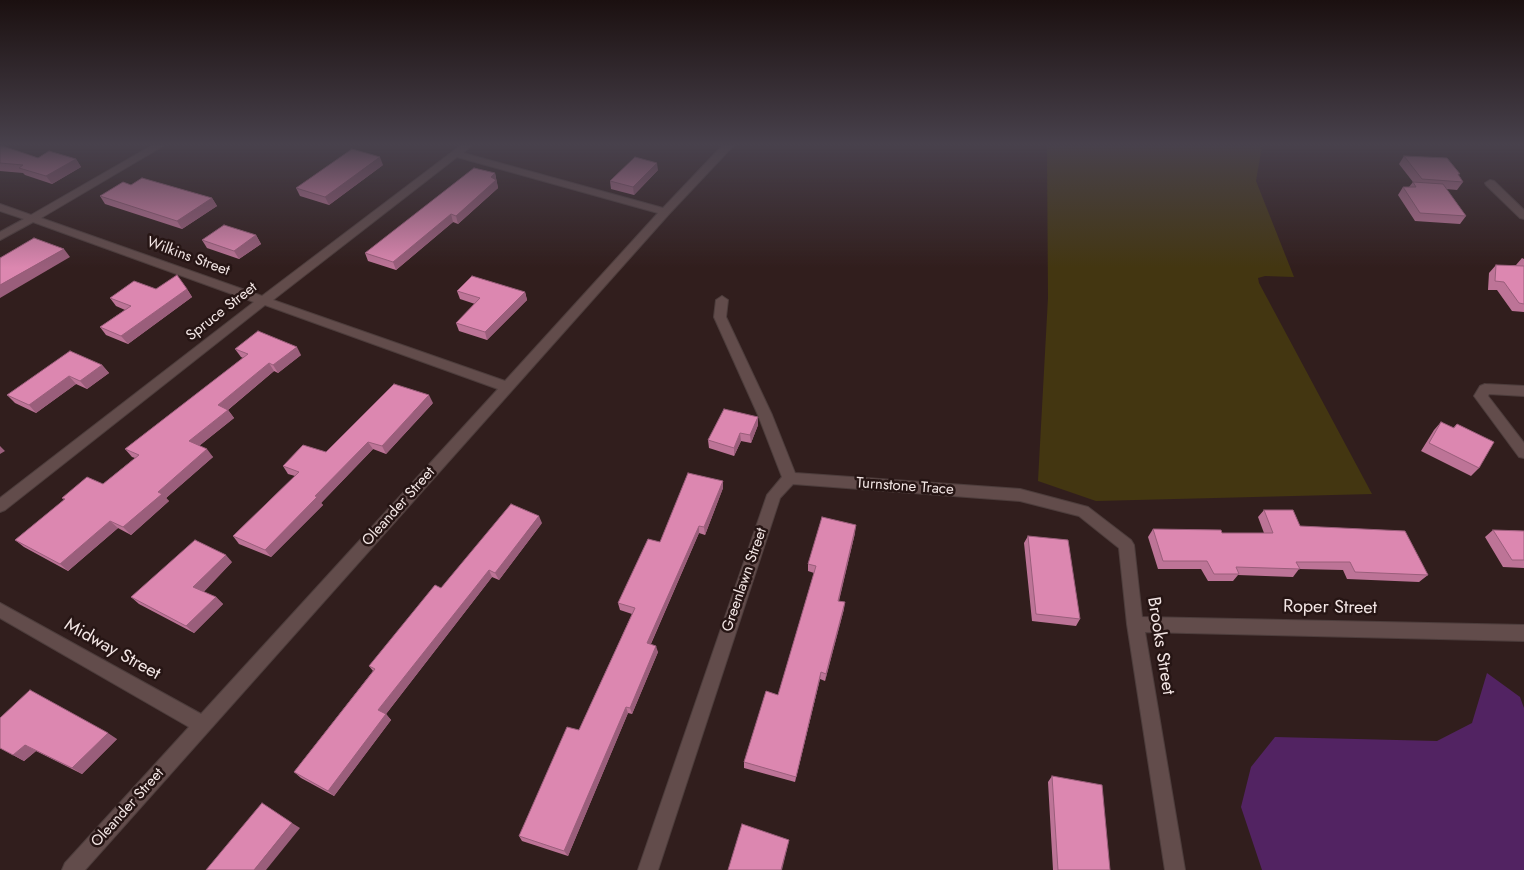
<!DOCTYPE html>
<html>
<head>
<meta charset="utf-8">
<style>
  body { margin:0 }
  canvas { display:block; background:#311e1d }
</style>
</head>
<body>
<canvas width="1524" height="870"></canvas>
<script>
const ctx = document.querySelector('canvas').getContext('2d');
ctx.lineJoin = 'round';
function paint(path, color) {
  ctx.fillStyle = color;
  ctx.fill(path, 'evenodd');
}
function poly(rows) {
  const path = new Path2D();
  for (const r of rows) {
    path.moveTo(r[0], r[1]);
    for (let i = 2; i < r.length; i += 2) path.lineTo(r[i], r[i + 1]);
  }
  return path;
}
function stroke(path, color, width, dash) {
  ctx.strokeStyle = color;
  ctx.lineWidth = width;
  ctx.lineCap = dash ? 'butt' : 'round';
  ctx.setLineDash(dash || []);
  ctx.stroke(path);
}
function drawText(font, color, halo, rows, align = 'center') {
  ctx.font = font + ' Jost,sans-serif';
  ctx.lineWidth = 5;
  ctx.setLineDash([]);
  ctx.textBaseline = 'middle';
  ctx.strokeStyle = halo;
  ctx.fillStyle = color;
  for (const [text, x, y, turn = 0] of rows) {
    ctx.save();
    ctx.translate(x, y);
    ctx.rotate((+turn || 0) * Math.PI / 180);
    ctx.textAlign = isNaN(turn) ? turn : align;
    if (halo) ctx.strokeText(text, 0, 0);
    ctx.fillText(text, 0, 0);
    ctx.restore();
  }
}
paint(poly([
  [1047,146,1262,146,1256,181,1294,277,1265,276,1258,278,1259,283,1372,494,1096,501,1038,481,1048,298]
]), '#433611');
paint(poly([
  [1487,673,1520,697,1524,708,1524,870,1262,870,1241,807,1251,767,1275,737,1437,741,1472,723]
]), '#522362');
const minor = poly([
  [151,146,163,146,41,218,262,296,460,146,471,146,463,153,663,208,722,146,733,146,669,214,85,870,62,870,65,863,189,727,0,618,0,603,201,714,498,389,265,305,5,510,0,512,0,498,254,302,33,222,0,240,0,232,24,219,0,211,0,204,31,215,151,146],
  [457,157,658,213,505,381,273,300,457,157],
  [1490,180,1494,181,1524,210,1524,219,1520,218,1486,185,1485,183,1490,180],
  [722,296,728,300,726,317,772,415,795,473,1020,489,1088,507,1131,540,1134,545,1142,617,1524,625,1524,641,1145,632,1185,870,1165,870,1127,624,1119,548,1079,516,1020,501,793,484,780,498,658,870,638,870,767,495,782,477,758,415,714,317,716,300,722,296],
  [1485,384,1524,386,1524,396,1489,394,1488,396,1524,443,1524,458,1519,457,1474,396,1480,386,1485,384]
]);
stroke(minor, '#4d3d3c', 2);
paint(minor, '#624c4b');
paint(poly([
  [0,146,38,158,76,159,81,167,52,184,25,175,23,173,0,171],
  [1404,156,1459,176,1463,182,1457,190,1446,189,1466,216,1460,224,1415,221,1398,195,1403,187,1409,187,1413,182,1399,164],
  [383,165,329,205,300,196,296,188],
  [658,170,634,195,611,189,610,181],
  [495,173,498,188,458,224,453,222,396,270,368,261,365,253],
  [100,196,212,198,217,206,182,229,105,204],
  [256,235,261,244,239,259,207,248,202,240],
  [1522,258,1524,259,1524,312,1512,311,1497,290,1488,290,1489,273,1496,265,1516,265],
  [187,289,192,297,128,344,106,335,100,327,125,310,116,306,110,298],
  [457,291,525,292,527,300,487,340,459,331,456,323,475,304,460,299],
  [235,349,301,355,278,373,274,371,228,410,234,418,199,446,213,457,166,498,169,501,131,535,118,528,68,571,24,547,15,540,64,500,62,498,103,484,135,458,132,457,125,449,243,358,241,357],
  [102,365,109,373,87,389,76,384,36,413,15,403,7,395],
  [433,403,386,454,373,449,321,503,323,505,271,557,239,544,233,536,295,476,288,474,283,466,326,452],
  [1441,422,1453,428,1457,424,1479,468,1471,476,1421,451,1434,430],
  [758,425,751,443,741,441,734,456,709,448,708,440],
  [723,481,723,488,705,535,699,533,651,644,658,652,632,714,628,713,568,856,522,841,519,836,579,730,632,614,620,610,618,603,660,542],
  [1264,510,1300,526,1428,575,1419,582,1347,579,1343,570,1299,569,1293,577,1238,575,1233,581,1208,581,1201,569,1158,569,1148,537,1153,529,1222,533,1264,533,1258,517],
  [542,523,499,580,492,577,386,714,391,720,334,796,301,778,294,772,373,671,369,666,441,588],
  [1493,530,1524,531,1524,568,1503,567,1485,537],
  [855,533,839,601,844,609,825,681,820,679,795,782,744,768,744,762,778,695,814,573,808,571,808,564],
  [1028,536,1080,619,1076,626,1032,621,1024,543],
  [232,562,203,592,216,597,223,604,194,633,139,604,131,597],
  [117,739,82,774,36,751,24,761,0,748],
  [1052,776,1110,870,1053,870,1048,782]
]), '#bd7497');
paint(poly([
  [380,157,383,165,329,205,325,197],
  [76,159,81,167,52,184,46,176],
  [657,163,658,170,634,195,633,187],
  [495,173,498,188,458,224,456,216],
  [212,198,217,206,182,229,177,221],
  [451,214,453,222,396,270,393,262],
  [256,235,261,244,239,259,234,251],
  [64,249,70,257,0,298,0,285],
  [187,289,192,297,128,344,121,336],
  [525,292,527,300,487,340,485,332],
  [297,347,301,355,278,373,273,365],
  [269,363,274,371,224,413,218,405],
  [102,365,109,373,87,389,80,381],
  [69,376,76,384,36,413,29,405],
  [429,395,433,403,386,454,382,446],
  [228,410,234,418,195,449,189,441],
  [758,417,758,425,751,443,750,435],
  [740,433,741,441,734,456,734,448],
  [368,442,373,449,321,503,323,505,271,557,265,550,315,496],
  [0,446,5,451,0,454],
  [207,449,213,457,166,498,169,501,131,535,123,527,158,492],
  [723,481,723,488,705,535,704,527],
  [539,516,542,523,499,580,495,573],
  [110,521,118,528,68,571,60,564],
  [856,525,855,533,837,608,838,601],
  [699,526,699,533,648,650,647,643],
  [226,555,232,562,201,595,193,587],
  [489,570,492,577,386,714,391,720,334,796,328,791,378,710],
  [216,597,223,604,194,633,186,626],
  [845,602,844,609,825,681,826,674],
  [656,646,658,652,632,714,630,708],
  [821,672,820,679,795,782,796,777],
  [626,707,628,713,568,856,564,851],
  [108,733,117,739,82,774,72,768],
  [25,745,36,751,24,761,13,755],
  [292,823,300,828,266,870,254,870],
  [789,840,788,845,782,870,781,870]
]), '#9a5e7b');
const building = poly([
  [0,146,3,146,38,158,49,151,76,159,46,176,19,168,23,165,0,163,0,146],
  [352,149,380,157,325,197,296,188,352,149],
  [1404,156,1447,158,1460,174,1458,174,1463,182,1422,179,1404,156],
  [635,157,657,163,633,187,610,181,635,157],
  [474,168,495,173,491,177,496,180,456,216,451,214,393,262,365,253,474,168],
  [142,178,212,198,177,221,100,196,123,182,131,185,142,178],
  [1413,182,1443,184,1466,216,1420,213,1403,187,1416,187,1413,182],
  [224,225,256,235,234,251,202,240,224,225],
  [34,238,64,249,0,285,0,258,34,238],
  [1496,265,1524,266,1524,304,1519,303,1504,282,1495,281,1496,265],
  [177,275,187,289,121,336,100,327,131,306,110,298,134,281,156,289,177,275],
  [472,276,525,292,485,332,456,323,480,298,457,291,472,276],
  [258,331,297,347,273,365,269,363,218,405,228,410,189,441,207,449,158,492,162,494,123,527,110,521,60,564,15,540,65,499,62,498,87,477,103,484,139,455,125,449,248,354,235,349,258,331],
  [70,351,102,365,80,381,69,376,29,405,7,395,70,351],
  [394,384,429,395,382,446,368,442,315,496,317,497,265,550,233,536,299,472,283,466,303,445,326,452,394,384],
  [724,409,758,417,750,435,740,433,734,448,708,440,724,409],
  [1441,422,1454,428,1457,424,1494,442,1479,468,1429,443,1441,422],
  [688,473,723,481,704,527,699,526,647,643,656,646,630,708,626,707,564,851,519,836,567,727,579,730,635,608,618,603,648,539,660,542,688,473],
  [511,504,539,516,495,573,489,570,378,710,386,714,328,791,294,772,375,669,369,666,435,585,441,588,511,504],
  [1264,510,1293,510,1300,526,1405,531,1428,575,1355,572,1350,562,1296,562,1300,569,1236,567,1239,574,1214,574,1207,561,1163,561,1153,529,1221,530,1222,533,1273,533,1264,510],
  [822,517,856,525,838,601,845,602,826,674,821,672,796,777,744,762,766,691,778,695,816,566,808,564,822,517],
  [1493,530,1524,531,1524,560,1512,560,1493,530],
  [1028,536,1068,540,1080,619,1036,614,1028,536],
  [195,540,226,555,193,587,216,597,186,626,131,597,195,540],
  [30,690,108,733,72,768,25,745,13,755,0,748,0,718,30,690],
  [1052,776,1102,785,1110,870,1058,870,1052,776],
  [262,803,292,823,254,870,206,870,262,803],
  [742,824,789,840,781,870,728,870,742,824]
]);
paint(building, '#dc87b0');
stroke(building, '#9a5e7b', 1);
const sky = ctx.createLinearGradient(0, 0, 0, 268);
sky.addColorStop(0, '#1b1010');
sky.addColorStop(0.54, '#48414c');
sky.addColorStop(1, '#48414c00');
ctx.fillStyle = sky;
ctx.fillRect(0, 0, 1524, 268);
drawText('15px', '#f3e6e5', '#261514', [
  ["Wilkins Street",188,257,20],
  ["Spruce Street",222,312,-38],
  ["Turnstone Trace",905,487,4],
  ["Oleander Street",399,507,-48],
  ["Greenlawn Street",745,580,-71],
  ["Oleander Street",128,808,-48]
]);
drawText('18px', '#f3e6e5', '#261514', [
  ["Roper Street",1330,608,1],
  ["Brooks Street",1160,646,81],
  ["Midway Street",112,650,29]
]);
</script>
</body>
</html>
